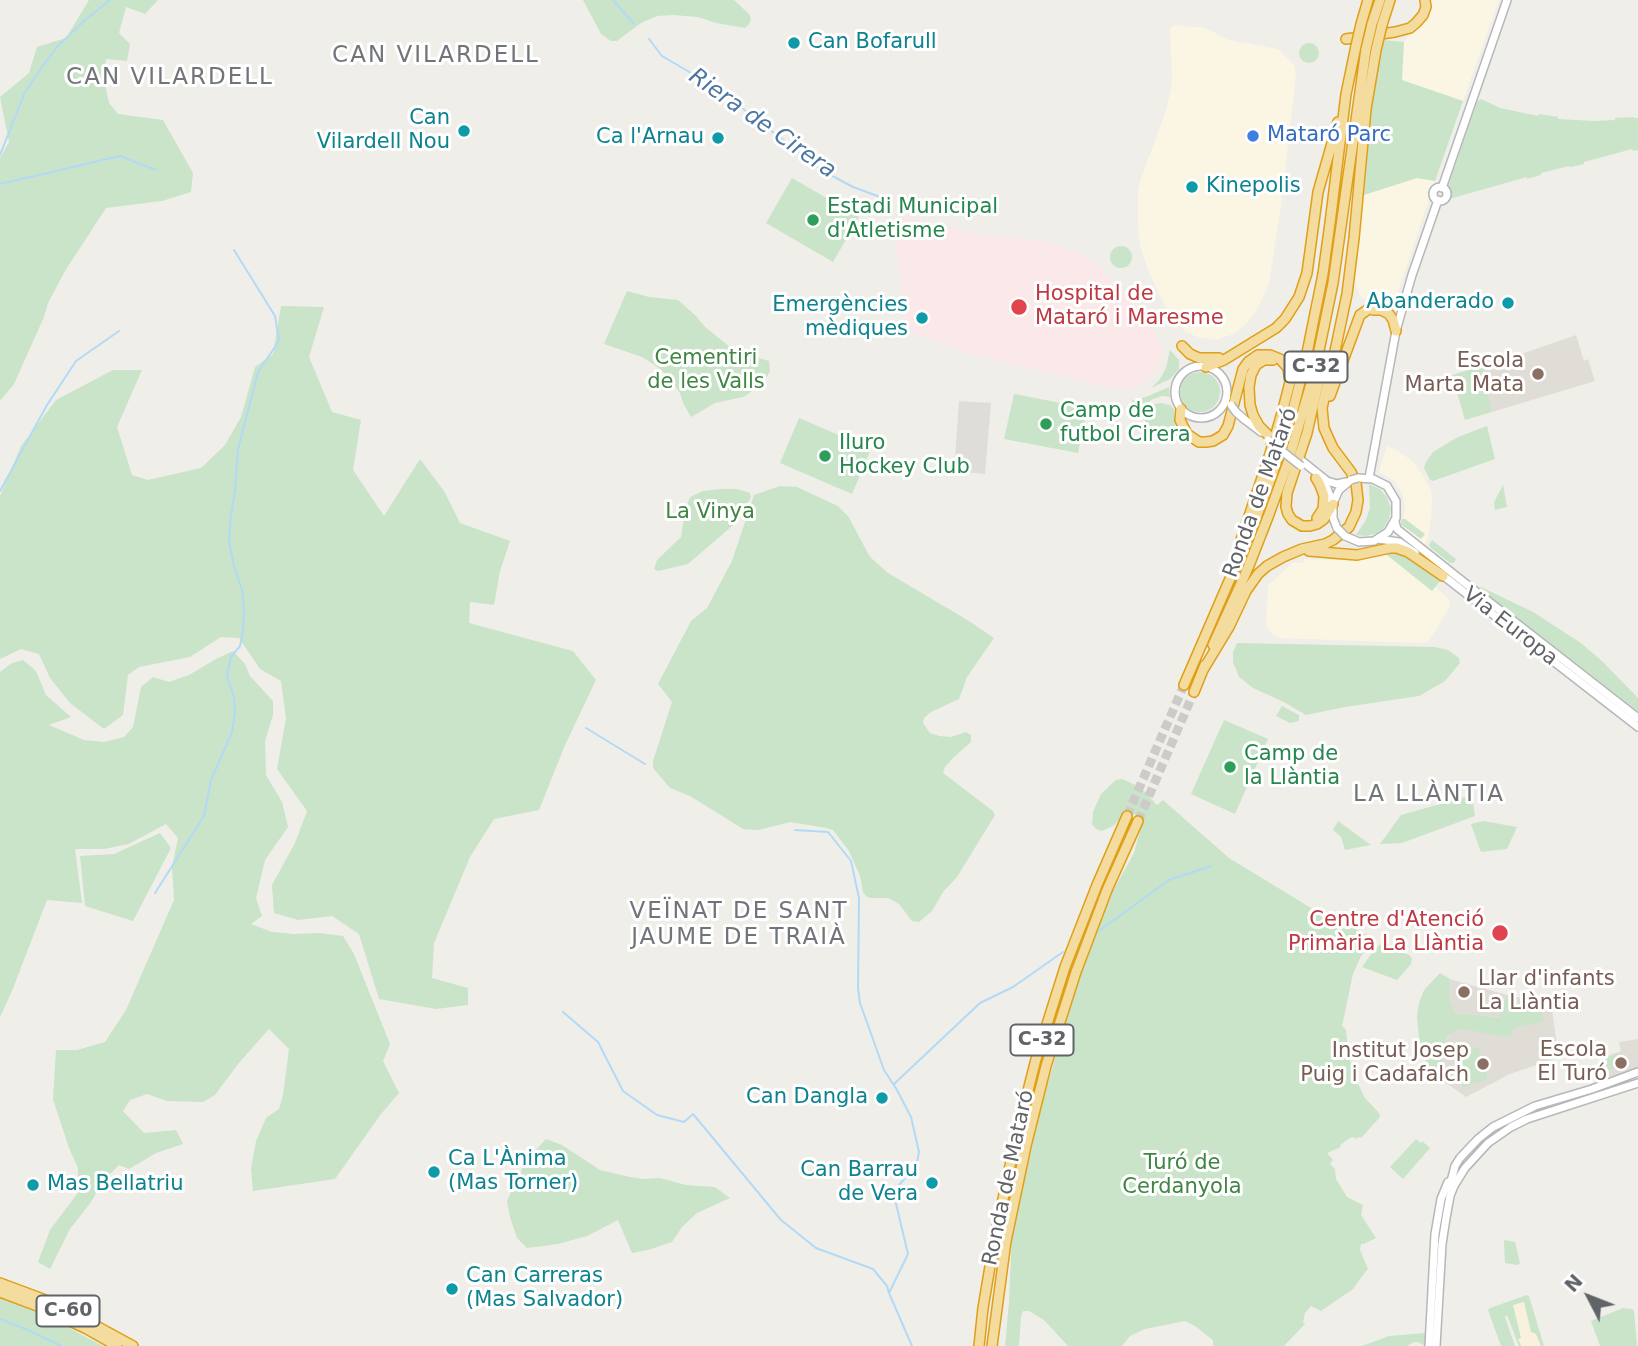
<!DOCTYPE html>
<html>
<head>
<meta charset="utf-8">
<style>
  body { margin:0 }
  #map { position:relative; width:1638px; height:1346px; overflow:hidden; background:#f0eee9; font-family:"DejaVu Sans",sans-serif }
  canvas { display:block }
  .north { position:absolute; left:1554px; top:1262px; width:70px; height:70px; -webkit-text-stroke:5px #fff; paint-order:stroke; rotate:312deg; font-size:19px; font-weight:700; line-height:28px; text-align:center; color:#606367 }
  .north::after { content:''; display:block; margin:auto; width:24px; height:32px; background:#606367; clip-path:polygon(50% 0,100% 100%,50% 72%,0 100%) }
</style>
</head>
<body>
<div id="map">
<canvas width="1638" height="1346"></canvas>
<div class="north">N</div>
</div>
<script>
const ctx = document.querySelector('canvas').getContext('2d');
ctx.lineJoin = 'round';
function paint(path, color) {
  ctx.fillStyle = color;
  ctx.fill(path, 'evenodd');
}
function poly(rows) {
  const path = new Path2D();
  for (const r of rows) {
    if (r.length === 3) {
      path.moveTo(r[0] + r[2], r[1]);
      path.arc(r[0], r[1], r[2], 0, 2 * Math.PI);
      continue;
    }
    path.moveTo(r[0], r[1]);
    for (let i = 2; i < r.length; i += 2) path.lineTo(r[i], r[i + 1]);
  }
  return path;
}
function stroke(path, color, width, dash) {
  ctx.strokeStyle = color;
  ctx.lineWidth = width;
  ctx.lineCap = dash ? 'butt' : 'round';
  ctx.setLineDash(dash || []);
  ctx.stroke(path);
}
function drawText(font, color, halo, rows, align = 'center') {
  ctx.font = font + ' "DejaVu Sans",sans-serif';
  ctx.lineWidth = 6;
  ctx.setLineDash([]);
  ctx.textBaseline = 'middle';
  ctx.strokeStyle = halo;
  ctx.fillStyle = color;
  for (const [text, x, y, turn = 0] of rows) {
    ctx.save();
    ctx.translate(x, y);
    ctx.rotate((+turn || 0) * Math.PI / 180);
    ctx.textAlign = isNaN(turn) ? turn : align;
    if (halo) ctx.strokeText(text, 0, 0);
    ctx.fillText(text, 0, 0);
    ctx.restore();
  }
}
paint(poly([
  [1430,0,1499,0,1463,101,1401,80,1401,62,1404,42,1425,16],
  [1174,25,1205,28,1229,40,1278,49,1294,65,1296,76,1281,204,1269,284,1258,308,1247,323,1234,334,1215,340,1198,337,1186,332,1170,315,1160,296,1147,267,1140,245,1138,224,1138,191,1141,178,1165,114,1171,90,1172,77,1170,31,1171,27],
  [1417,178,1435,181,1396,298,1381,303,1366,300,1360,296,1355,281,1364,195],
  [1387,446,1398,451,1411,460,1422,474,1431,490,1432,500,1431,519,1427,541,1409,563,1450,600,1449,607,1439,625,1430,639,1426,642,1422,643,1279,638,1273,635,1266,626,1268,586,1292,563,1303,563,1304,559,1342,560,1381,557,1385,546,1402,526,1405,508,1403,495,1394,481,1379,472,1379,470]
]), '#fbf5e3');
paint(poly([
  [959,401,991,403,985,474,954,471]
]), '#dfddda');
paint(poly([
  [1576,335,1584,361,1588,359,1595,381,1492,412,1481,368],
  [1450,979,1507,995,1500,1009,1500,1017,1455,1013,1449,998],
  [1514,996,1544,1003,1552,1009,1558,1054,1554,1059,1510,1074,1466,1097,1449,1085,1441,1059,1446,1057,1444,1048,1445,1041,1452,1032,1458,1029,1463,1029,1506,1015],
  [1638,1039,1638,1068,1608,1077,1604,1057,1621,1051,1619,1042]
]), '#e0ddd7');
paint(poly([
  [906,217,982,235,1041,240,1062,246,1085,257,1098,266,1116,284,1153,327,1162,349,1161,360,1157,369,1150,379,1141,385,1131,389,1120,389,1105,387,970,354,914,333,907,327,902,314,901,282,896,245,897,228,900,220]
]), '#fae9e8');
paint(poly([
  [89,0,158,0,145,14,126,7,119,33,130,44,127,61,106,59,103,75,109,103,118,114,163,120,193,173,191,192,162,201,106,208,65,271,48,303,44,317,14,384,0,401,0,158,9,142,0,97,29,73,37,47,66,38],
  [583,0,734,0,749,14,751,19,749,24,745,28,716,23,698,17,673,15,657,16,641,23,617,41,611,41,601,34],
  [1381,40,1404,42,1402,80,1463,101,1435,181,1417,178,1364,195,1373,92],
  [1309,53,10],
  [1481,99,1500,108,1538,116,1539,114,1558,117,1558,119,1594,121,1615,120,1615,118,1634,117,1635,118,1638,118,1638,150,1633,151,1632,149,1584,162,1584,164,1570,167,1569,166,1541,173,1541,175,1527,179,1527,177,1449,199,1448,186,1477,102],
  [792,178,859,217,833,262,766,223],
  [1121,257,11],
  [627,291,649,297,678,300,696,316,705,327,735,351,769,361,770,371,763,384,743,397,715,403,691,417,683,403,680,393,669,377,656,366,642,357,604,344],
  [281,306,324,307,309,357,332,412,361,420,353,470,384,516,420,459,444,491,460,523,510,541,500,571,494,605,470,602,469,623,573,651,596,680,565,745,539,810,494,819,470,857,434,943,432,978,468,988,468,1005,436,1009,379,999,359,934,332,916,298,920,274,913,272,885,295,843,307,811,277,769,286,718,281,681,260,669,239,638,221,637,190,657,139,667,128,675,123,715,104,729,70,703,50,678,39,654,21,649,0,659,0,496,21,446,56,400,113,370,142,370,117,427,132,475,148,480,201,468,225,445,241,417,255,367,273,354],
  [1170,350,1179,360,1179,369,1170,379,1151,388,1160,379,1166,368],
  [1487,364,1488,366,1482,368,1492,412,1465,420,1452,375],
  [1200,392,20],
  [1169,387,1170,397,1162,396,1151,400,1141,413,1134,414,1129,411,1128,406,1133,400,1146,397],
  [1014,394,1087,408,1078,453,1004,439],
  [1161,403,1170,405,1174,409,1175,429,1178,437,1174,442,1158,440,1148,433,1145,426,1145,419,1148,410,1155,404],
  [799,418,871,449,852,494,780,463],
  [1487,426,1495,459,1433,481,1430,480,1424,468,1426,462,1433,452,1458,437],
  [1369,484,1380,489,1387,497,1391,508,1389,519,1383,529,1377,533,1366,536,1356,535,1366,520,1370,508],
  [1503,485,1507,507,1495,510,1494,502],
  [780,486,797,487,838,506,848,516,870,557,888,573,969,621,994,638,967,677,959,699,931,712,924,718,923,723,930,733,939,736,951,737,966,732,971,735,971,742,953,758,945,767,943,773,993,811,995,815,957,877,943,892,932,911,919,922,912,921,899,904,888,898,870,898,866,896,863,892,860,876,849,851,833,830,826,828,790,822,759,830,743,829,690,796,670,788,653,768,653,761,672,702,658,684,691,621,707,608,732,561,754,495],
  [720,489,737,489,750,493,751,497,739,520,688,564,658,571,654,569,657,560,681,537,685,511,690,497,703,491],
  [1402,519,1405,519,1425,534,1421,539,1403,526,1401,524],
  [1432,540,1456,559,1454,563,1450,563,1431,548,1429,545],
  [1390,549,1407,554,1441,580,1432,591,1382,551],
  [1481,587,1533,612,1581,643,1603,662,1638,698,1638,715,1482,592,1480,590],
  [1237,643,1435,647,1448,650,1459,658,1460,663,1445,681,1419,696,1345,707,1306,715,1284,702,1253,688,1239,677,1233,662,1233,652],
  [233,651,245,664,250,676,273,701,273,715,265,741,266,775,282,802,288,827,265,860,256,898,262,916,251,924,272,932,294,934,319,933,343,936,354,954,390,1044,383,1061,399,1093,381,1114,335,1179,253,1191,251,1169,256,1141,266,1118,279,1109,283,1095,289,1049,269,1029,238,1064,215,1095,203,1102,167,1101,147,1094,130,1100,123,1111,144,1133,176,1130,183,1144,156,1153,129,1169,119,1165,104,1180,91,1202,70,1229,50,1269,38,1262,50,1230,77,1194,78,1168,69,1148,53,1099,56,1050,77,1050,105,1042,126,1010,174,900,172,867,178,838,166,824,129,844,104,849,75,849,82,903,47,900,12,991,0,1017,0,672,12,663,23,660,36,671,46,695,71,717,49,725,84,740,104,742,124,737,133,727,141,687,153,677,169,682,189,675,216,659],
  [1282,706,1299,715,1299,721,1290,723,1276,716],
  [1224,720,1268,739,1235,814,1191,794],
  [1122,779,1140,787,1157,805,1163,800,1229,858,1316,911,1374,938,1361,956,1353,974,1342,1026,1346,1030,1349,1057,1358,1084,1365,1098,1379,1113,1380,1117,1361,1138,1358,1137,1357,1139,1353,1137,1350,1138,1340,1145,1341,1147,1327,1153,1333,1160,1330,1164,1335,1169,1336,1179,1347,1197,1363,1205,1361,1215,1376,1238,1364,1244,1361,1244,1360,1250,1368,1269,1366,1271,1353,1289,1321,1311,1311,1306,1305,1313,1303,1322,1305,1324,1284,1346,1213,1346,1213,1340,1209,1337,1195,1326,1185,1321,1145,1329,1130,1336,1122,1346,1068,1346,1044,1320,1029,1311,1023,1311,1021,1317,1019,1346,1005,1346,1009,1302,1012,1232,1044,1096,1079,978,1112,893,1134,853,1140,831,1141,825,1136,815,1130,813,1125,814,1113,826,1102,831,1096,829,1092,824,1093,812,1101,794,1116,780],
  [1472,795,1475,816,1402,843,1380,844,1401,815],
  [1338,821,1371,845,1345,850,1341,837,1333,830],
  [1483,821,1517,827,1507,849,1481,852,1471,824],
  [160,833,171,848,133,921,85,906,80,856,114,854],
  [1382,944,1409,955,1412,958,1411,964,1397,980,1362,967,1369,957,1379,945],
  [1440,973,1450,979,1449,998,1455,1013,1500,1017,1500,1009,1507,995,1514,996,1511,1004,1528,1003,1540,1006,1544,1020,1525,1027,1524,1025,1512,1030,1513,1035,1508,1037,1463,1029,1455,1031,1449,1035,1445,1041,1444,1048,1446,1058,1441,1059,1449,1085,1438,1080,1429,1078,1431,1070,1423,1056,1419,1040,1417,1016,1419,1003,1424,990],
  [1478,1047,1488,1079,1463,1087,1453,1055],
  [1622,1053,1625,1065,1608,1070,1605,1058],
  [1551,1104,1552,1107,1526,1116,1497,1132,1478,1148,1462,1166,1460,1165,1480,1143,1496,1130,1534,1110],
  [546,1139,562,1145,600,1170,630,1177,644,1179,660,1178,686,1185,715,1187,730,1198,697,1213,682,1227,672,1242,648,1250,632,1253,618,1220,587,1236,558,1244,527,1248,517,1238,510,1217,507,1201,525,1162],
  [1416,1139,1421,1143,1422,1141,1430,1148,1403,1179,1390,1167],
  [1504,1240,1515,1242,1520,1263,1518,1265,1505,1263],
  [1527,1295,1529,1296,1544,1346,1519,1346,1507,1315,1505,1317,1515,1346,1501,1346,1488,1310,1490,1308],
  [0,1298,41,1313,103,1346,0,1346],
  [1623,1308,1632,1309,1634,1311,1637,1346,1600,1346,1591,1321],
  [1425,1333,1425,1346,1418,1342,1414,1342,1407,1346,1362,1346,1389,1336]
]), '#c9e4c8');
paint(poly([
  [1524,1302,1531,1332,1536,1334,1541,1346,1521,1346,1520,1343,1518,1339,1521,1338,1513,1305]
]), '#f8f1dc');
stroke(poly([
  [613,0,634,24],
  [649,39,662,56,715,87,823,171,853,187,883,198],
  [0,155,25,92,40,70,57,47,85,20,110,0],
  [0,184,120,156,156,170],
  [0,491,47,405,76,361,119,331],
  [586,728,645,764],
  [795,830,828,832,851,861,859,898,858,988,860,1003,884,1070,897,1090,911,1117,919,1152,916,1167,893,1191,908,1254,889,1293,912,1346],
  [155,893,204,816,211,780,232,732,235,714,234,697,227,676,231,657,240,646,243,632,244,609,242,590,234,566,229,542,230,522,235,490,238,449,258,372,279,341,275,316,234,250],
  [1100,930,1169,880,1211,866],
  [563,1012,598,1042,623,1091,657,1115,684,1122,693,1114,781,1220,816,1248,873,1269,887,1286,889,1293],
  [894,1084,980,1003,1013,987,1063,952],
  [0,1319,28,1330,61,1346]
]), '#b2daf7', 2);
stroke(poly([
  [1127,816,1184,685],
  [1138,821,1194,692]
]), '#cccbc8', 9, [9, 4.5]);
const secondary = poly([
  [1440,194,7],
  [1442,188,1507,0],
  [1201,392,26],
  [1244,419,1261,432],
  [1302,461,1327,481,1337,484,1346,482],
  [1369,478,1396,331,1412,275,1438,200],
  [1319,480,1327,488,1332,502],
  [1395,522,1397,529,1456,576,1638,718],
  [1337,528,1333,518,1333,503,1339,490,1351,480],
  [1345,536,1359,542,1374,541,1388,532,1396,518,1396,501,1387,486,1373,479,1358,478],
  [1378,539,1399,542,1415,553],
  [1441,574,1638,727],
  [1449,1189,1455,1166,1460,1158,1478,1139,1493,1127,1535,1106,1592,1089,1638,1072],
  [1429,1346,1435,1234,1441,1199,1448,1182],
  [1436,1346,1442,1244,1446,1218,1450,1196,1454,1186,1465,1168,1488,1143,1511,1127,1527,1119,1638,1083]
]);
const highway = poly([
  [1361,24,1368,0],
  [1372,24,1380,0],
  [1382,25,1390,0],
  [1346,39,1395,32,1410,28,1416,23,1423,15,1426,7,1425,0],
  [1373,310,1381,310,1389,314,1393,320,1396,331],
  [1182,346,1190,354,1199,358,1219,358],
  [1206,367,1224,360,1276,328,1285,319,1299,297,1307,273,1318,192,1338,122],
  [1320,375,1307,433,1287,493,1286,507,1288,514,1292,520,1302,526,1310,526,1317,524,1324,519,1333,504],
  [1330,396,1360,315,1370,308,1405,299],
  [1181,409,1180,420,1187,434,1199,442,1206,442,1213,441,1223,435,1228,426,1243,369,1248,362,1258,355,1270,355,1280,359,1288,368,1290,382,1282,413,1270,454,1240,543],
  [1268,435,1259,426,1253,415,1250,405,1249,387,1251,375,1256,365,1264,360,1273,360],
  [1316,478,1320,485,1324,496,1323,509,1317,518],
  [1309,551,1357,555,1390,548,1397,548,1408,552,1443,576],
  [1213,645,1248,568,1268,517,1288,462,1315,370,1333,283,1366,49],
  [1203,670,1229,627,1246,591,1258,574,1267,566,1283,557,1302,549,1325,544,1333,540,1349,527,1356,512,1358,500,1356,483,1351,472,1333,448,1328,437,1324,428,1322,408,1335,351,1347,294,1354,238,1366,109,1376,50],
  [1184,685,1255,521,1272,475,1293,410,1306,358,1323,274,1330,223,1346,94,1356,46],
  [1194,692,1205,665],
  [0,1283,43,1299,89,1322,133,1346],
  [0,1292,40,1307,87,1329,117,1346],
  [979,1346,983,1308,995,1237,1015,1142,1036,1059,1065,967,1097,885,1127,816],
  [992,1346,1006,1241,1026,1146,1046,1066,1076,972,1107,890,1138,821]
]);
stroke(secondary, '#b5b7bb', 10);
stroke(highway, '#e09f18', 12);
stroke(secondary, '#fff', 7);
stroke(highway, '#f3dc9d', 9);
const secondaryBridge = poly([
  [1231,405,1236,412,1244,419],
  [1268,440,1301,466],
  [1351,480,1358,478],
  [1337,528,1345,536]
]);
const highwayBridge = poly([
  [1356,46,1361,24],
  [1366,49,1372,24],
  [1376,50,1382,25]
]);
stroke(secondaryBridge, '#b5b7bb', 10, []);
stroke(highwayBridge, '#e09f18', 12, []);
stroke(secondaryBridge, '#fff', 7);
stroke(highwayBridge, '#f3dc9d', 9);
for (const [x, y, r, color] of [
  [794,43,7,"#0f9aa8"],
  [464,131,7,"#0f9aa8"],
  [1253,136,7,"#3f7fe0"],
  [718,138,7,"#0f9aa8"],
  [1192,187,7,"#0f9aa8"],
  [813,220,7,"#2e9e5b"],
  [1508,303,7,"#0f9aa8"],
  [1019,307,9,"#e0444e"],
  [922,318,7,"#0f9aa8"],
  [1538,374,7,"#8d6e63"],
  [1046,424,7,"#2e9e5b"],
  [825,456,7,"#2e9e5b"],
  [1230,767,7,"#2e9e5b"],
  [1500,933,9,"#e0444e"],
  [1464,992,7,"#8d6e63"],
  [1621,1063,7,"#8d6e63"],
  [1483,1064,7,"#8d6e63"],
  [882,1098,7,"#0f9aa8"],
  [434,1172,7,"#0f9aa8"],
  [932,1183,7,"#0f9aa8"],
  [33,1185,7,"#0f9aa8"],
  [452,1289,7,"#0f9aa8"]
]) {
  const dot = new Path2D();
  dot.arc(x, y, r, 0, 2 * Math.PI);
  ctx.fillStyle = color;
  ctx.fill(dot);
  stroke(dot, '#fff', 2.5);
}
for (const [x, y, w] of [
  [1316,367,63],
  [1042,1040,63],
  [68,1311,63]
]) {
  const box = new Path2D();
  box.roundRect(x - w / 2, y - 15.5, w, 31, 5);
  ctx.fillStyle = '#fff';
  ctx.fill(box);
  stroke(box, '#606367', 2);
}
drawText('bold 19px', '#606367', null, [
  ["C-32",1316,367],
  ["C-32",1042,1040],
  ["C-60",68,1311]
]);
drawText('21px', '#0d838f', '#fff', [
  ["Can Bofarull",808,43,"left"],
  ["Can",450,119],
  ["Vilardell Nou",450,143],
  ["Ca l'Arnau",704,138],
  ["Kinepolis",1206,187,"left"],
  ["Abanderado",1494,303],
  ["Emergències",908,306],
  ["mèdiques",908,330],
  ["Can Dangla",868,1098],
  ["Ca L'Ànima",448,1160,"left"],
  ["(Mas Torner)",448,1184,"left"],
  ["Can Barrau",918,1171],
  ["de Vera",918,1195],
  ["Mas Bellatriu",47,1185,"left"],
  ["Can Carreras",466,1277,"left"],
  ["(Mas Salvador)",466,1301,"left"]
], 'right');
drawText('21px', '#366cbe', '#fff', [
  ["Mataró Parc",1267,136]
], 'left');
drawText('21px', '#27864d', '#fff', [
  ["Estadi Municipal",827,208],
  ["d'Atletisme",827,232],
  ["Camp de",1060,412],
  ["futbol Cirera",1060,436],
  ["Iluro",839,444],
  ["Hockey Club",839,468],
  ["Camp de",1244,755],
  ["la Llàntia",1244,779]
], 'left');
drawText('21px', '#be3a42', '#fff', [
  ["Hospital de",1035,295],
  ["Mataró i Maresme",1035,319],
  ["Centre d'Atenció",1484,921,"right"],
  ["Primària La Llàntia",1484,945,"right"]
], 'left');
drawText('21px', '#408543', '#fff', [
  ["Cementiri",706,359],
  ["de les Valls",706,383],
  ["La Vinya",710,513],
  ["Turó de",1182,1164],
  ["Cerdanyola",1182,1188]
]);
drawText('21px', '#785e54', '#fff', [
  ["Escola",1524,362],
  ["Marta Mata",1524,386],
  ["Llar d'infants",1478,980,"left"],
  ["La Llàntia",1478,1004,"left"],
  ["Escola",1607,1051],
  ["El Turó",1607,1075],
  ["Institut Josep",1469,1052],
  ["Puig i Cadafalch",1469,1076]
], 'right');
drawText('21px', '#606367', '#fff', [
  ["Ronda de Mataró",1261,493,-70],
  ["Via Europa",1510,627,38],
  ["Ronda de Mataró",1009,1178,-78]
]);
ctx.letterSpacing = '2px';
drawText('23px', '#717579', '#fff', [
  ["CAN VILARDELL",436,56],
  ["CAN VILARDELL",170,78],
  ["LA LLÀNTIA",1429,795],
  ["VEÏNAT DE SANT",739,912],
  ["JAUME DE TRAIÀ",739,938]
]);
ctx.letterSpacing = '0px';
drawText('italic 23px', '#4c75a0', '#fff', [
  ["Riera de Cirera",762,124,35]
]);
</script>
</body>
</html>
